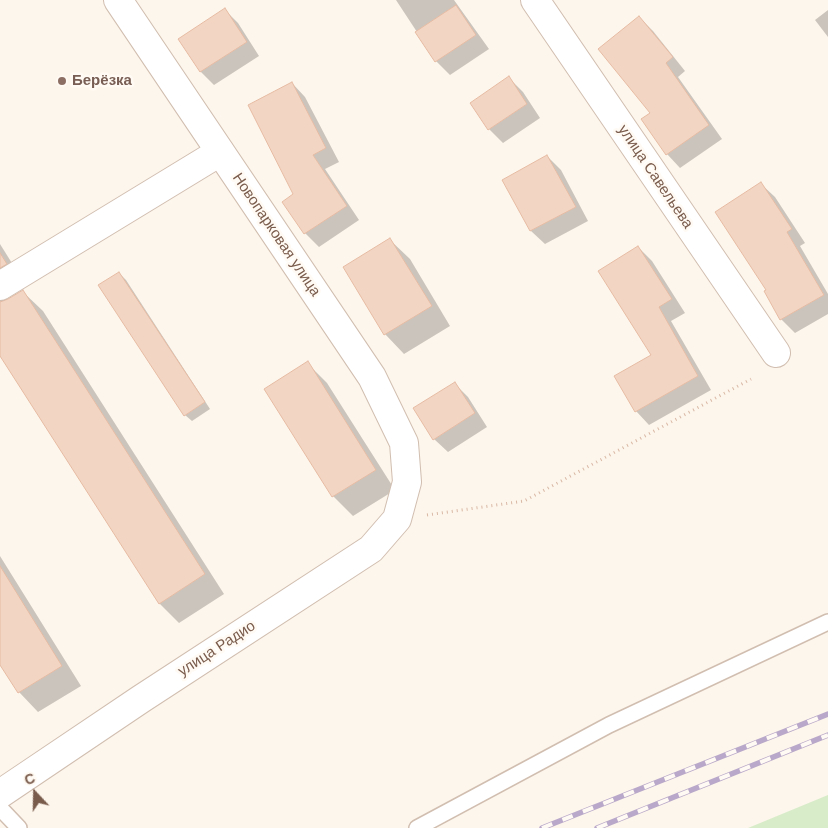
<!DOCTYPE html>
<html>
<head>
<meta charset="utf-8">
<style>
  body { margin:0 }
  #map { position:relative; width:828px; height:828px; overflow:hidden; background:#fdf6ec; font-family:"DM Sans",sans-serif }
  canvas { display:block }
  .north { position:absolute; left:10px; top:768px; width:50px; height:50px; -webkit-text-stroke:4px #fffaf3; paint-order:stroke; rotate:339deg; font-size:14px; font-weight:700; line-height:20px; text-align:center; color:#7a5c4d }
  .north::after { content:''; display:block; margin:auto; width:18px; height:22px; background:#7a5c4d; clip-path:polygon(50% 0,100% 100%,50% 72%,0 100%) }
</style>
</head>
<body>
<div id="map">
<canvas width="828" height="828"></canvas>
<div class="north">С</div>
</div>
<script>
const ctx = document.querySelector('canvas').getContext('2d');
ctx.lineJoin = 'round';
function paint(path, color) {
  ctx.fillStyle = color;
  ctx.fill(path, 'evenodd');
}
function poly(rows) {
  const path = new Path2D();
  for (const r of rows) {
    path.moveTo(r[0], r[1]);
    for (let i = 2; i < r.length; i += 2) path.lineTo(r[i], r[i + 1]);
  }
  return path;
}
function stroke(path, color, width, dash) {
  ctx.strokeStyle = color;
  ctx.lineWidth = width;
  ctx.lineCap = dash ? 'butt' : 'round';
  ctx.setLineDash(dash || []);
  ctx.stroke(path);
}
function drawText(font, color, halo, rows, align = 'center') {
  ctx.font = font + ' "DM Sans",sans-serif';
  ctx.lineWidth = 5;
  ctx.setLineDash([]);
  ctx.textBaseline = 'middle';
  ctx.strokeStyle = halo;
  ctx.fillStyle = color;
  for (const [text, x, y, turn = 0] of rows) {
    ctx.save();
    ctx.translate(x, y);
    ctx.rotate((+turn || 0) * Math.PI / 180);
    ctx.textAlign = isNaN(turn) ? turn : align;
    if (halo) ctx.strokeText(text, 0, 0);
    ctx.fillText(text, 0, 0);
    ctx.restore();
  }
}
paint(poly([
  [828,795,828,828,748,828]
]), '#d8ecc9');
paint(poly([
  [396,0,454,0,489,49,450,75,436,61],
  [225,10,238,23,259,56,214,85,201,72,180,39],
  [828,10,828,37,815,20],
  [639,17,653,31,685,71,678,77,722,139,680,168,667,154,651,113],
  [509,78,523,92,540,118,503,143,489,129],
  [292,83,305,97,339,162,325,169,359,220,319,247,305,233,284,202,295,194],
  [547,156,561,170,588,221,545,244,531,231,504,180],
  [761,184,775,197,805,243,800,246,828,294,828,314,795,333,781,319,765,292,767,291],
  [390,240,410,259,450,326,404,354,385,334],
  [0,244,25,284,6,298,5,302,23,292,43,311,224,594,179,623,160,604,0,354],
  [638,247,652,261,685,313,671,321,711,390,649,425,636,411,652,355],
  [119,273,126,280,210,409,192,421,185,415],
  [307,363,327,383,395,490,353,516,333,496],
  [455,384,468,397,487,427,448,452,434,439],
  [0,556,81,686,38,712,19,692,0,662]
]), '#0003');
const building = poly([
  [456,5,476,35,435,62,415,32,456,5],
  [225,8,247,42,200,72,178,39,225,8],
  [639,16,673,57,666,63,709,125,666,155,641,119,650,113,598,49,639,16],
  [509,76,527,104,488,130,470,103,509,76],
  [292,82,326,148,313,155,347,206,304,234,282,202,293,194,248,105,292,82],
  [547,155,576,207,530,231,502,180,547,155],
  [761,182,792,229,787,232,824,295,780,320,764,291,766,290,715,212,761,182],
  [390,238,432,306,384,335,343,267,390,238],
  [638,246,672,299,659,307,698,376,635,412,614,376,651,355,598,271,638,246],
  [0,253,7,264,0,268,0,253],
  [119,272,205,402,184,416,98,285,119,272],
  [23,290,205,574,159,604,0,356,0,302,8,299,23,290],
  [308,361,376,470,332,497,264,389,308,361],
  [455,382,475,413,433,440,413,408,455,382],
  [0,566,62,666,18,693,0,665,0,566]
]);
paint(building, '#f3d5c3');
stroke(building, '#e6bba3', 1);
const service = poly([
  [0,808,19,828],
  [417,828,609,725,828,622]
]);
const minor = poly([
  [535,0,776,353],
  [0,286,220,152]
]);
const tertiary = poly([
  [0,794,141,699,371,549,397,519,407,482,404,443,372,377,118,0]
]);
stroke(service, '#d1beb0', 18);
stroke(minor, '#d1beb0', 30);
stroke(tertiary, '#d1beb0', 30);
stroke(poly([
  [427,515,524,501,751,379]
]), '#d9b8a5', 3, [1, 4]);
stroke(service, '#fff', 15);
stroke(minor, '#fff', 28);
stroke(tertiary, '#fff', 28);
const rail = poly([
  [542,828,828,714],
  [597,828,828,735]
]);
stroke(rail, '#b9a8c9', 5.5);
stroke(rail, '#fffaf3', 4, [11]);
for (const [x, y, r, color] of [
  [62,81,5,"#8d6e63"]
]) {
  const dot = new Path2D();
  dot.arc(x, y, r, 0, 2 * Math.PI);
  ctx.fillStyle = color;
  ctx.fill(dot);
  stroke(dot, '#fffaf3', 2);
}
drawText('bold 15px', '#785e54', '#fffaf3', [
  ["Берёзка",72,81]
], 'left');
drawText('15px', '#7a5c4d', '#fffaf3', [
  ["улица Савельева",655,177,56],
  ["Новопарковая улица",276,235,56],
  ["улица Радио",217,649,-33]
]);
</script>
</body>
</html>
